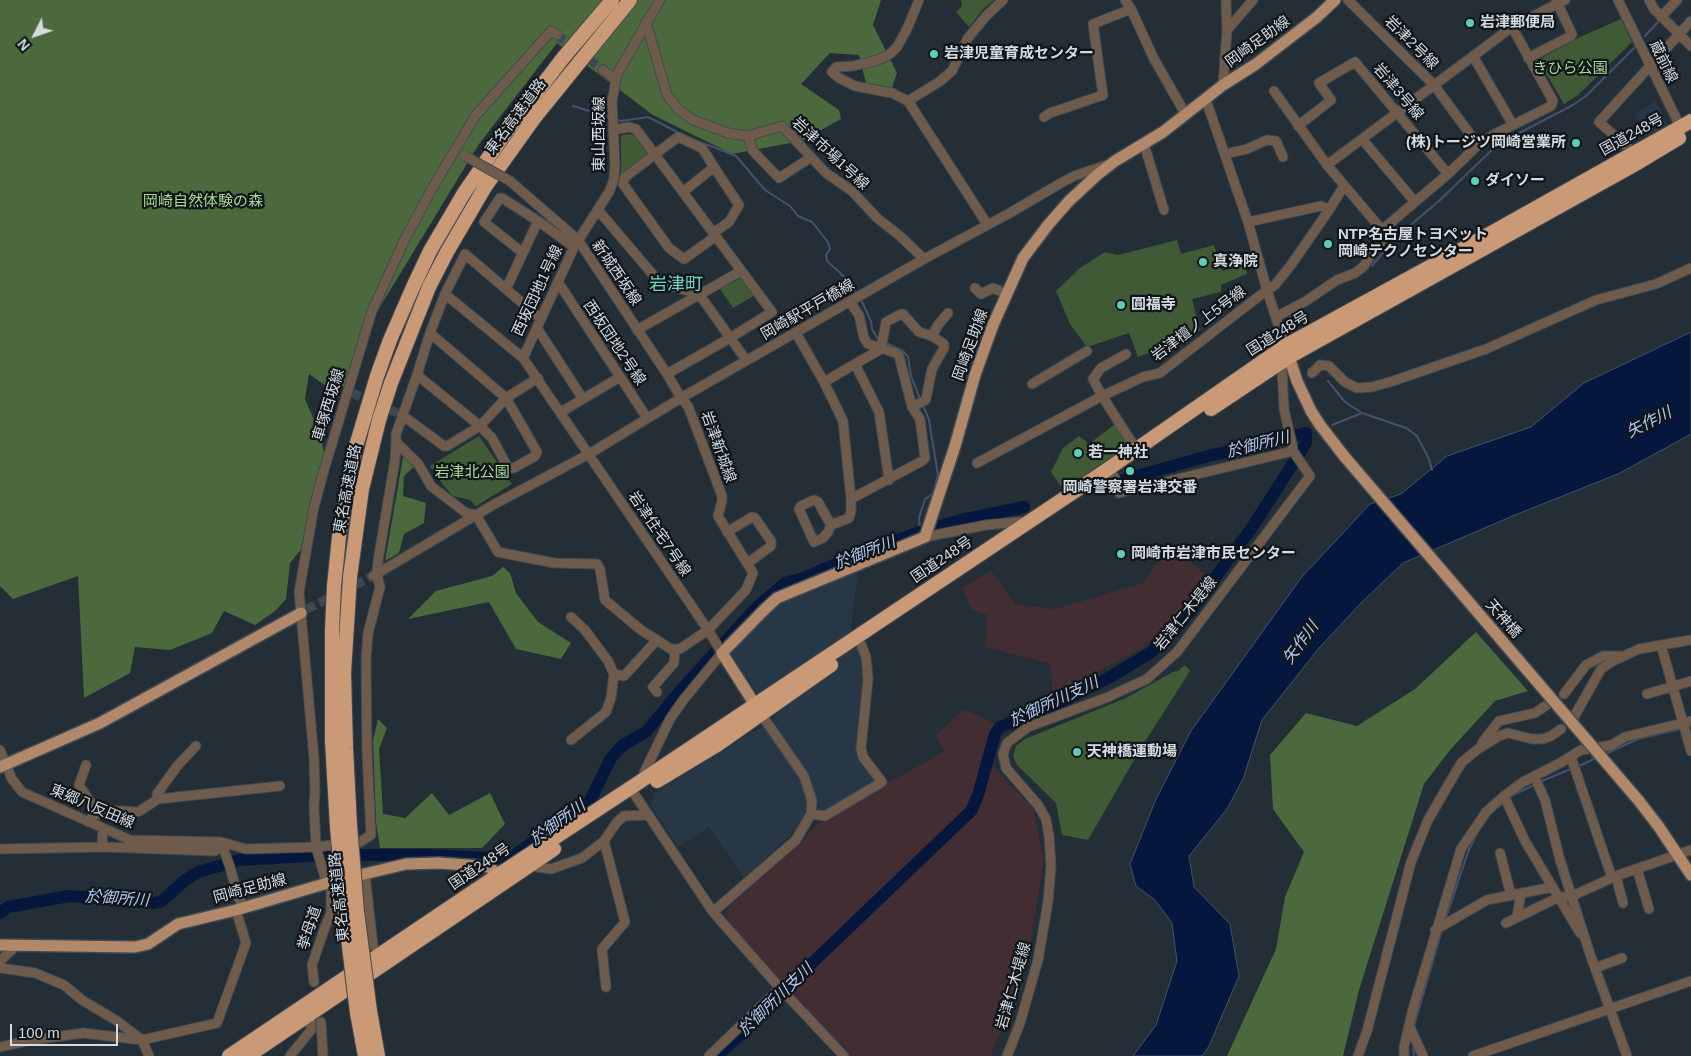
<!DOCTYPE html>
<html>
<head>
<meta charset="utf-8">
<style>
  body { margin:0 }
  #map { position:relative; width:1691px; height:1056px; overflow:hidden; background:#232e37; font-family:Arial,sans-serif }
  canvas { display:block }
  .north { position:absolute; left:10px; top:10px; width:50px; height:50px; -webkit-text-stroke:4px #101519; paint-order:stroke; rotate:229deg; font-size:14px; font-weight:700; line-height:20px; text-align:center; color:#d4dbe1 }
  .north::after { content:''; display:block; margin:auto; width:18px; height:22px; background:#d4dbe1; clip-path:polygon(50% 0,100% 100%,50% 72%,0 100%) }
  .scale { position:absolute; left:10px; top:1024px; width:108px; height:22px; box-sizing:border-box; border:2px solid #d4dbe1; border-top:0; padding-left:6px; font-size:15px; line-height:18px; white-space:nowrap; color:#d4dbe1; -webkit-text-stroke:4px #101519; paint-order:stroke }
</style>
</head>
<body>
<div id="map">
<canvas width="1691" height="1056"></canvas>
<div class="north">N</div>
<div class="scale">100 m</div>
</div>
<script>
const ctx = document.querySelector('canvas').getContext('2d');
ctx.lineJoin = 'round';
function paint(path, color) {
  ctx.fillStyle = color;
  ctx.fill(path, 'evenodd');
}
function poly(rows) {
  const path = new Path2D();
  for (const r of rows) {
    path.moveTo(r[0], r[1]);
    for (let i = 2; i < r.length; i += 2) path.lineTo(r[i], r[i + 1]);
  }
  return path;
}
function stroke(path, color, width, dash) {
  ctx.strokeStyle = color;
  ctx.lineWidth = width;
  ctx.lineCap = dash ? 'butt' : 'round';
  ctx.setLineDash(dash || []);
  ctx.stroke(path);
}
function drawText(font, color, halo, rows, align = 'center') {
  ctx.font = font + ' Arial,"Noto Sans JP",sans-serif';
  ctx.lineWidth = 4.5;
  ctx.setLineDash([]);
  ctx.textBaseline = 'middle';
  ctx.strokeStyle = halo;
  ctx.fillStyle = color;
  for (const [text, x, y, turn = 0] of rows) {
    ctx.save();
    ctx.translate(x, y);
    ctx.rotate((+turn || 0) * Math.PI / 180);
    ctx.textAlign = isNaN(turn) ? turn : align;
    if (halo) ctx.strokeText(text, 0, 0);
    ctx.fillText(text, 0, 0);
    ctx.restore();
  }
}
paint(poly([
  [1656,101,1667,124,1664,131,1647,138,1635,114],
  [858,569,851,629,864,659,866,679,858,749,877,781,824,814,805,811,801,825,744,878,709,827,678,847,651,806,655,792,775,719,731,654,771,607,785,600]
]), '#273745');
paint(poly([
  [1182,555,1207,576,1164,630,1139,650,1053,696,1050,664,985,647,987,615,971,610,962,587,991,571,1015,604,1055,609,1143,583,1161,556],
  [964,709,995,724,990,764,1033,808,1044,861,1028,955,991,1056,845,1056,848,1052,727,923,728,907,804,840,814,827,888,783,944,752,936,735]
]), '#412d32');
paint(poly([
  [961,0,994,0,984,8,969,27,956,12,962,6],
  [1621,19,1632,42,1578,95,1564,104,1538,60,1580,37],
  [629,134,635,135,649,153,621,174,621,135],
  [1177,240,1181,254,1214,245,1222,271,1245,265,1247,274,1221,285,1221,292,1192,299,1200,330,1173,338,1173,343,1138,357,1129,333,1087,347,1070,324,1056,291,1080,268,1105,252,1118,255],
  [742,277,755,295,733,308,720,289],
  [1115,424,1130,447,1065,492,1051,472,1063,448,1079,436,1089,444],
  [479,436,512,484,476,506,470,500,453,496,444,486,430,466],
  [1185,665,1190,671,1141,748,1088,840,1062,835,1056,803,1017,765,1013,756,1016,746,1025,739,1126,698,1173,672,1178,671]
]), '#415a36');
paint(poly([
  [0,0,881,0,873,25,897,73,890,93,867,87,859,55,830,53,801,84,839,110,841,119,801,141,732,154,653,115,557,43,479,144,366,330,350,387,326,386,309,374,305,399,320,434,326,462,309,540,290,563,286,599,275,611,255,625,224,611,212,633,170,650,135,647,130,673,84,698,78,576,13,599,0,586],
  [403,457,415,466,404,476,403,496,426,503,424,523,404,534,399,553,385,561],
  [503,567,510,573,516,593,538,622,571,643,561,659,516,649,489,602,408,619,436,591,492,576],
  [1476,632,1528,691,1495,701,1450,750,1424,784,1359,990,1343,1056,1227,1056,1276,949,1285,897,1304,852,1273,809,1270,755,1306,713,1357,726,1415,689],
  [378,719,387,728,379,749,383,814,405,818,432,793,449,815,490,793,505,824,482,848,380,848,376,823,373,740]
]), '#4b693d');
const water = poly([
  [1691,332,1691,434,1618,474,1515,515,1403,563,1361,603,1319,648,1262,720,1243,779,1227,809,1189,856,1194,887,1230,924,1239,976,1209,1046,1202,1056,1133,1056,1156,1025,1177,961,1172,923,1155,900,1136,886,1130,864,1156,799,1191,731,1301,578,1370,504,1401,494,1447,456,1531,427,1584,383,1691,332]
]);
paint(water, '#06173d');
stroke(water, '#44526e', 1);
stroke(poly([
  [1645,36,1659,21],
  [573,106,609,117],
  [615,119,621,121,648,117,681,134],
  [690,138,736,156,765,190,790,206,798,216,812,222,828,242,830,249,826,255,827,261,851,283,857,294],
  [1372,266,1395,238,1439,201,1498,144,1573,105,1586,96,1634,48],
  [860,298,871,321,872,329,879,341],
  [1288,314,1296,326],
  [886,343,903,351,908,357,911,376,920,399],
  [1328,381,1345,402,1362,413],
  [1332,425,1362,413,1406,428,1417,436,1429,459,1432,470],
  [1306,433,1311,432],
  [920,532,919,518,925,499,933,494,938,475,929,420,923,405],
  [1605,754,1638,739,1681,729],
  [1577,767,1596,758],
  [1540,782,1573,768],
  [1509,797,1534,785],
  [1445,921,1468,852,1476,835,1491,813],
  [1414,1026,1442,930],
  [1413,1043,1414,1056]
]), '#44526e', 2);
stroke(poly([
  [0,913,8,907,69,896,155,903,162,901,184,881,198,872,240,860,325,855,429,855,509,859,589,803,611,758,623,745,646,732,681,690,756,608,785,583,803,578,862,553,920,532,961,520,1024,507],
  [717,1056,772,1005,810,965,971,811,978,795,995,734,1000,727,1053,706,1110,677,1150,653,1169,636,1193,608,1253,526,1306,443,1306,433,1208,456,1123,480]
]), '#06173d', 12);
stroke(poly([
  [557,35,603,70],
  [352,393,402,415],
  [307,609,373,576]
]), '#3e4850', 9, [9, 4.5]);
const minor = poly([
  [919,0,907,29,897,47,890,54,878,60,853,66,836,67,832,72,839,78,855,86,892,93,908,101,987,224],
  [1125,0,1131,9,1154,59,1186,115],
  [1348,0,1434,85,1478,145],
  [1618,0,1682,130],
  [1649,0,1654,9,1691,46],
  [1661,17,1677,0],
  [646,22,667,95,678,109,693,120,728,133,748,136,782,126,826,173,852,191,877,218,900,236,924,259],
  [1227,30,1253,0],
  [1473,56,1513,125],
  [1528,58,1571,36,1572,34,1556,0],
  [603,70,616,80],
  [1223,85,1227,30,1226,0],
  [1274,91,1327,165,1382,230,1448,174,1478,145,1493,135,1551,106,1553,101,1512,27],
  [1206,100,1248,222,1267,290,1285,346],
  [908,101,939,82,952,71,968,38,986,16,1003,0],
  [1044,117,1050,113,1103,95,1093,24,1131,9],
  [1298,126,1331,100,1319,83,1355,62,1448,174],
  [613,130,629,127,636,129,772,312,730,338,667,374],
  [748,136,753,151,779,178,810,158],
  [1362,139,1415,202],
  [1144,144,1164,210],
  [1634,153,1599,122,1691,21],
  [1225,154,1247,149,1267,140,1276,141,1283,157],
  [1327,165,1512,27,1565,0],
  [683,192,714,167,702,148,678,137,625,177,623,184,669,248,684,259,716,236],
  [598,210,654,276,667,285,699,294,746,360],
  [1248,222,1321,206,1329,210],
  [713,233,729,222,739,205,714,167],
  [523,253,484,222,500,198,502,198,538,221],
  [558,282,647,418],
  [975,288,981,294,993,288,1007,294],
  [506,289,538,221,574,247],
  [445,294,523,358,708,630,722,653,684,699,670,719,644,773],
  [1276,317,1306,301,1337,280,1355,273,1363,267,1389,230,1388,225],
  [537,328,583,399],
  [637,330,741,271],
  [430,333,506,398,537,452,535,456,514,468,508,468,492,438,480,426,417,375,430,333,445,294,465,254,541,319],
  [796,333,824,382,843,421,851,499,922,461,925,458,920,419,912,407,899,356,896,353,868,344,864,338,859,315,850,302],
  [932,336,938,325,948,313],
  [881,349,886,322,901,314,903,314,919,332,932,336,944,344,944,348,932,369,926,399,924,401,912,407],
  [1126,354,1101,368,1093,379,1102,396,1136,449],
  [523,358,574,247,609,192,614,179,615,164,612,102,617,74,660,0],
  [855,364,879,412,889,480],
  [1312,373,1320,365,1329,366,1345,382,1357,388,1372,387,1393,381,1486,349,1596,300,1656,284,1691,268],
  [417,375,396,434,396,442,419,465,431,486,466,513,476,515],
  [824,382,881,349],
  [1032,384,1087,351],
  [561,412,620,377],
  [402,415,444,446,447,446,480,426,506,398,538,378],
  [977,463,1102,396,1143,377,1160,373,1267,290,1275,285,1291,265,1329,210,1344,186],
  [1108,469,1115,478,1119,493,1293,451],
  [476,515,498,552,554,563,597,564,600,569,605,600,641,630,671,649,680,649,708,630,746,590,753,573,718,516,722,501,722,496,688,406,681,398,667,374,578,240,510,181],
  [831,525,818,502,814,500,801,506,799,509,814,542,823,538,828,532,831,525,849,518,851,512,851,496],
  [727,532,752,517,755,518,771,541,771,546,748,563],
  [925,537,986,525,1028,521],
  [373,576,493,505,589,454,681,398,924,259,1008,214,1061,183,1074,176,1107,165],
  [571,617,585,630,608,661,614,674],
  [1661,645,1691,751],
  [657,692,653,687,674,663,675,649],
  [1564,694,1586,665,1603,656,1620,656],
  [1647,694,1691,681],
  [1574,717,1601,669,1613,661,1639,649,1691,640],
  [571,740,606,712,611,698,614,674,624,676,657,640],
  [1482,743,1499,721,1535,713,1547,705],
  [0,750,12,779,22,792,130,840,221,842,246,849,316,847,360,842,371,835,367,753,366,660,368,633,380,587,377,574,378,561,395,460,396,442],
  [1571,757,1612,878],
  [86,765,79,785,95,809,93,815],
  [1534,776,1545,800,1560,860,1590,954,1627,1056],
  [635,795,713,912,780,988,844,1056],
  [1504,796,1525,841,1580,933],
  [158,799,157,794,178,765,196,746],
  [811,814,825,816,882,782,863,757,861,748,868,679,866,657,861,644],
  [89,822,93,815,96,815,107,810,138,812,158,799,280,786],
  [604,841,625,922,602,949,606,987],
  [221,842,230,867,238,897,244,907],
  [102,847,103,828],
  [0,849,104,847,215,851,221,842],
  [1500,853,1511,895],
  [537,867,551,869,582,858,604,841,617,822,624,816,649,815],
  [1637,869,1649,909],
  [365,874,373,946],
  [1616,876,1623,903],
  [327,884,316,847,314,806,315,791,314,758,299,592,314,507,324,470,372,311,405,239,433,187,476,115,551,31,557,35],
  [713,912,796,840,811,814,812,801,804,776,761,714],
  [1517,917,1521,893],
  [1506,923,1559,897,1572,896,1616,876,1691,850],
  [1435,930,1487,900,1553,887],
  [0,961,16,946],
  [0,968,35,973,64,985,82,1000,117,1021,142,1040,149,1056],
  [1595,968,1622,958],
  [314,982,312,965,325,927,331,913,331,882],
  [321,1022,323,1056],
  [1409,1025,1423,1056],
  [0,1047,32,1040,83,1033,142,1040,217,1023,246,943,236,910],
  [290,1056,311,1030,310,1014],
  [709,1056,780,988],
  [1007,1056,1020,1023,1038,960,1048,902,1051,866,1049,836,1046,819,1038,805,1006,768,1003,754,1007,743,1028,727,1108,697,1147,679,1177,652,1310,476,1293,451,1292,444,1284,409,1282,369,1286,362],
  [1358,1056,1367,1031,1411,862,1428,820,1454,775,1462,762,1478,749,1499,736,1508,733,1532,739,1543,739,1551,736,1561,729],
  [1404,1056,1404,1047,1413,1009,1461,849,1486,812,1504,796,1523,782,1562,762,1581,750,1612,745,1625,737,1691,721],
  [1473,1056,1691,981]
]);
const major = poly([
  [1287,351,1297,381,1311,411,1320,425,1344,456],
  [759,711,722,653,765,609,777,598,925,537,955,446,975,375,993,325,1023,258,1048,225,1069,201,1097,175,1115,161,1163,132,1223,85,1256,64,1317,17,1335,0],
  [0,767,100,723,301,613],
  [1639,801,1659,827,1691,875],
  [0,945,135,947,148,944,178,924,236,910,331,882,406,864,439,863,482,866,491,868,503,881]
]);
const highway = poly([
  [1211,409,1289,357,1634,165,1679,138],
  [657,781,717,745,831,665],
  [350,825,346,748,344,673,350,577,362,489,379,420,391,383,429,287,447,252,485,187,535,117,630,0],
  [337,827,332,741,332,630,334,586,339,537,348,485,356,446,377,376,390,340,413,287,430,251,464,193,504,135,563,58,612,0],
  [370,1011,378,1056],
  [357,1013,365,1056],
  [229,1056,498,875,638,783,1108,469,1285,346,1468,246,1691,121],
  [248,1056,554,849]
]);
stroke(minor, '#3f4a52', 11);
stroke(major, '#3f4a52', 14);
stroke(highway, '#3f4a52', 16);
stroke(minor, '#6f5b4c', 9);
stroke(major, '#b1886a', 11);
stroke(highway, '#ca9975', 14);
const minorBridge = poly([
  [465,156,510,181]
]);
const majorBridge = poly([
  [1344,456,1639,801]
]);
const highwayBridge = poly([
  [350,825,357,912,370,1011],
  [337,827,345,913,357,1013]
]);
stroke(minorBridge, '#3f4a52', 11, []);
stroke(majorBridge, '#3f4a52', 14, []);
stroke(highwayBridge, '#3f4a52', 16, []);
stroke(minorBridge, '#6f5b4c', 9);
stroke(majorBridge, '#b1886a', 11);
stroke(highwayBridge, '#ca9975', 14);
for (const [x, y, r, color] of [
  [1470,23,5,"#5dceb8"],
  [934,54,5,"#5dceb8"],
  [1576,143,5,"#5dceb8"],
  [1475,181,5,"#5dceb8"],
  [1328,244,5,"#5dceb8"],
  [1203,262,5,"#5dceb8"],
  [1121,305,5,"#5dceb8"],
  [1078,453,5,"#5dceb8"],
  [1130,471,5,"#5dceb8"],
  [1121,554,5,"#5dceb8"],
  [1077,752,5,"#5dceb8"]
]) {
  const dot = new Path2D();
  dot.arc(x, y, r, 0, 2 * Math.PI);
  ctx.fillStyle = color;
  ctx.fill(dot);
  stroke(dot, '#101519', 2);
}
drawText('bold 15px', '#d4dbe1', '#101519', [
  ["岩津郵便局",1480,23],
  ["岩津児童育成センター",944,54],
  ["(株)トージツ岡崎営業所",1566,143,"right"],
  ["ダイソー",1485,181],
  ["NTP名古屋トヨペット",1338,235],
  ["岡崎テクノセンター",1338,252],
  ["真浄院",1213,262],
  ["圓福寺",1131,305],
  ["若一神社",1088,453],
  ["岡崎警察署岩津交番",1130,488,"center"],
  ["岡崎市岩津市民センター",1131,554],
  ["天神橋運動場",1087,752]
], 'left');
drawText('15px', '#d4dbe1', '#101519', [
  ["岡崎足助線",1258,42,-36],
  ["岩津2号線",1411,43,45],
  ["蔵前線",1663,62,64],
  ["岩津3号線",1398,92,50],
  ["東名高速道路",516,117,-53],
  ["東山西坂線",600,134,-90],
  ["国道248号",1632,135,-29],
  ["岩津市場1号線",830,154,43],
  ["新城西坂線",616,273,56],
  ["西坂団地1号線",538,291,-65],
  ["岡崎駅平戸橋線",808,310,-30],
  ["岩津檀ノ上5号線",1199,324,-37],
  ["国道248号",1278,334,-32],
  ["西坂団地2号線",614,343,56],
  ["岡崎足助線",971,345,-70],
  ["車塚西坂線",329,405,-73],
  ["岩津新城線",718,447,70],
  ["東名高速道路",348,489,-79],
  ["岩津住宅7号線",659,534,56],
  ["国道248号",942,560,-34],
  ["岩津仁木堤線",1186,614,-51],
  ["天神橋",1503,619,49],
  ["東郷八反田線",92,807,23],
  ["国道248号",480,867,-34],
  ["岡崎足助線",250,889,-15],
  ["東名高速道路",340,897,-96],
  ["挙母道",310,928,-72],
  ["岩津仁木堤線",1014,986,-74]
]);
drawText('15px', '#a9d993', '#101519', [
  ["きひら公園",1570,69],
  ["岡崎自然体験の森",203,202],
  ["岩津北公園",472,473]
]);
drawText('italic 16px', '#b2c9f2', '#101519', [
  ["矢作川",1649,423,-27],
  ["於御所川",1258,445,-14],
  ["於御所川",865,553,-21],
  ["矢作川",1301,643,-54],
  ["於御所川支川",1054,702,-25],
  ["於御所川",558,823,-36],
  ["於御所川",117,899,4],
  ["於御所川支川",776,1000,-44]
]);
drawText('18px', '#70d5c0', '#101519', [
  ["岩津町",676,285]
]);
</script>
</body>
</html>
